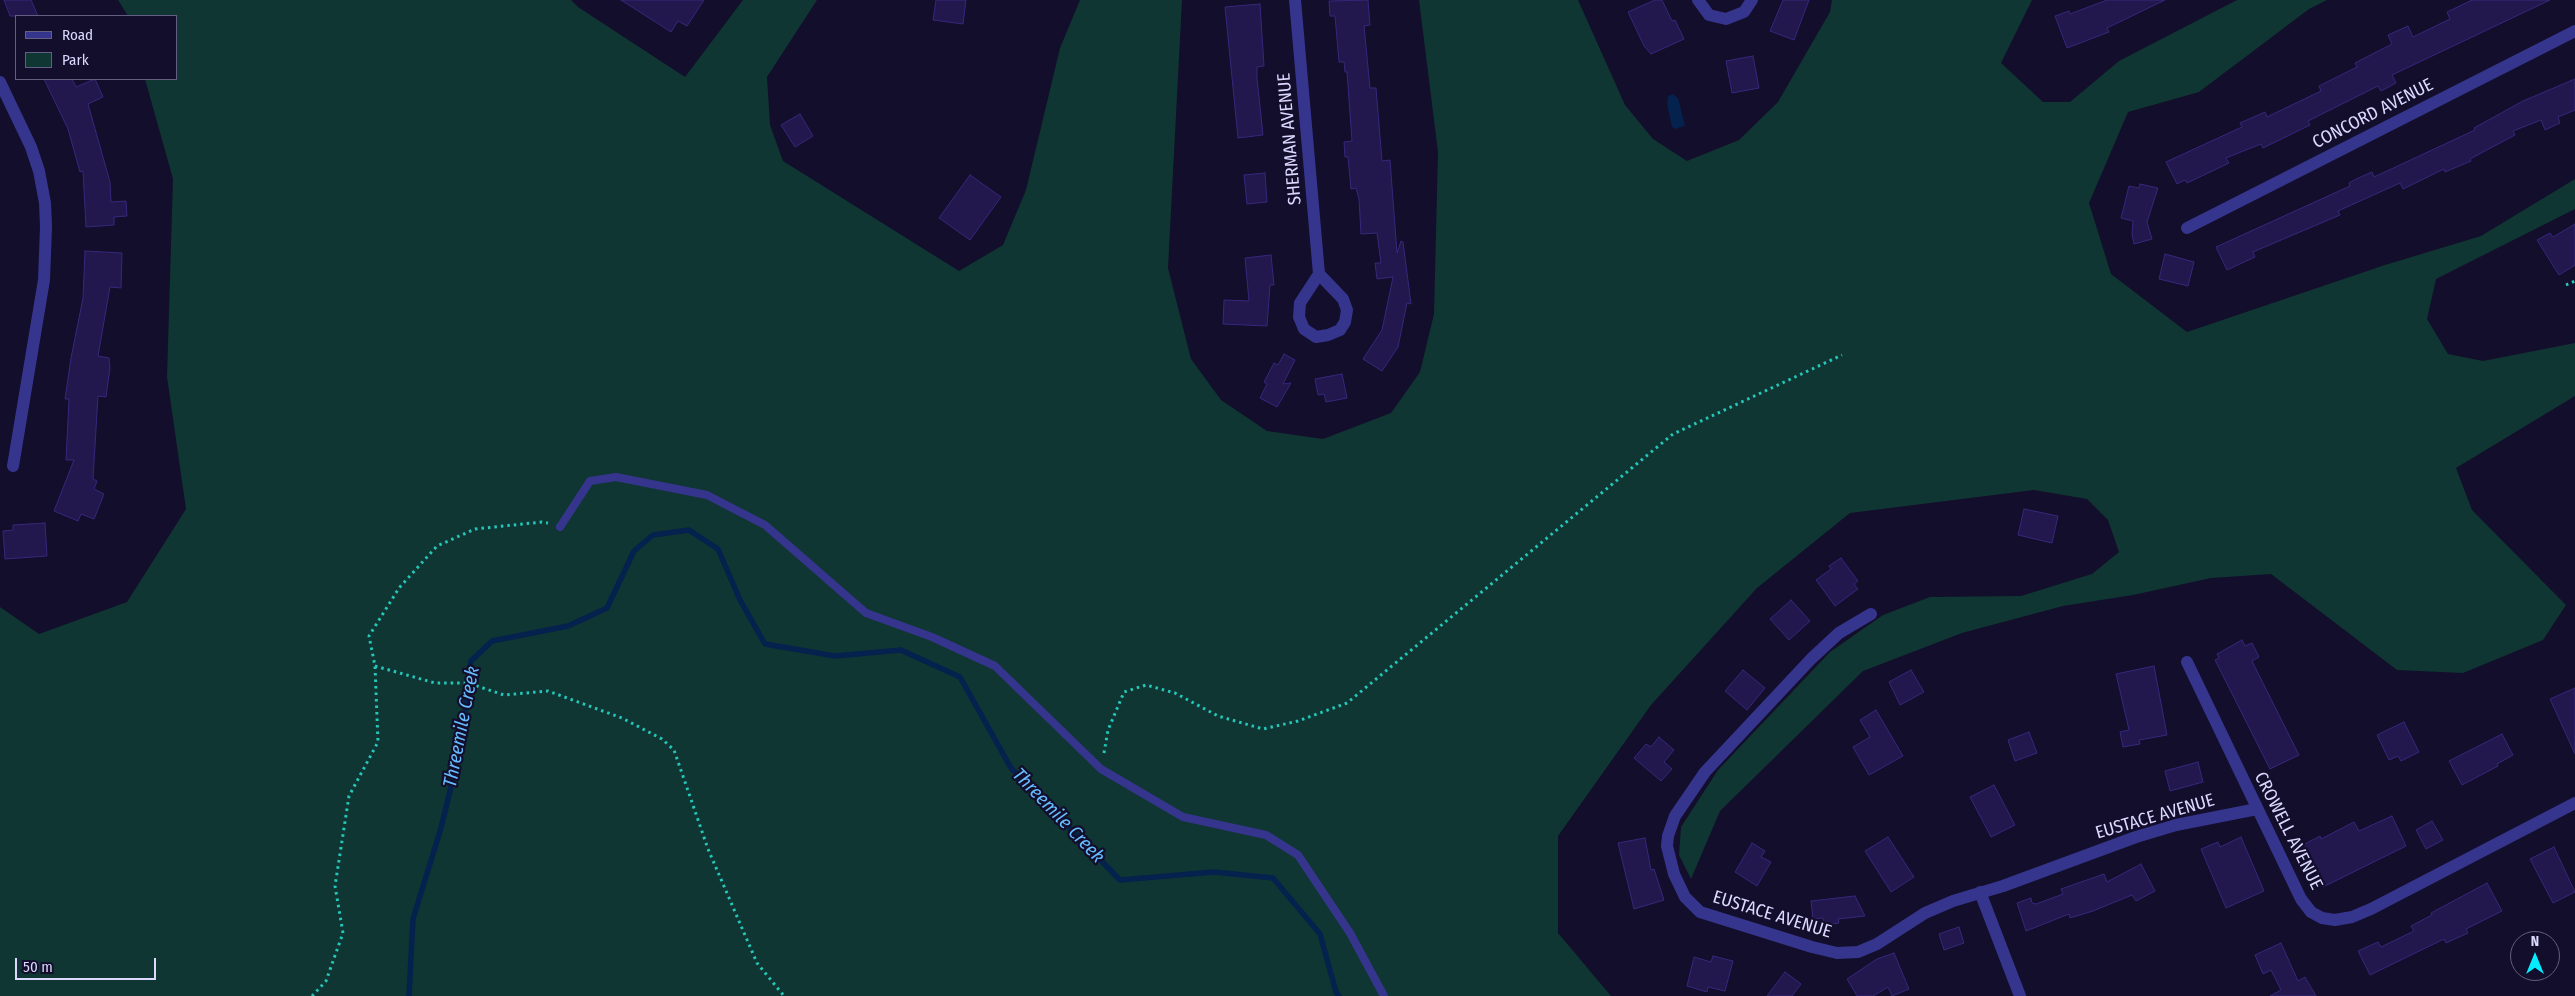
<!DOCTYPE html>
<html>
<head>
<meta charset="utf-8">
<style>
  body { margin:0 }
  #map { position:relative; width:2575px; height:996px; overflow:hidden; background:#120e2b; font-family:"Fira Sans Condensed",sans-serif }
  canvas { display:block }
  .legend { position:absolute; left:15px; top:15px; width:162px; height:65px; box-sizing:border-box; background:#120e2b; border:1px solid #635f80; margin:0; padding:6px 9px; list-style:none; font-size:15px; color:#dcd8ff }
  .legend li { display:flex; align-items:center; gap:10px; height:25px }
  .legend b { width:25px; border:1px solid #635f80 }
  .north { position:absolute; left:2510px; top:931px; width:50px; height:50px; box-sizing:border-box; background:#120e2b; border:1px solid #635f80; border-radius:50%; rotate:0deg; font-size:14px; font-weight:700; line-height:20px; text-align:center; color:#dcd8ff }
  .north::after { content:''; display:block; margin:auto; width:18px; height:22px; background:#04ecff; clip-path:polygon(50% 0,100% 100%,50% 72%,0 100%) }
  .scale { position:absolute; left:15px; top:958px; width:141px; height:22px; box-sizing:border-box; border:2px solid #dcd8ff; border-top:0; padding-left:6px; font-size:15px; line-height:18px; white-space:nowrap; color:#dcd8ff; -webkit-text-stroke:4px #120e2b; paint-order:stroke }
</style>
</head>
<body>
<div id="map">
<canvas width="2575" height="996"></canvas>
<ul class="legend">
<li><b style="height:6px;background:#36358e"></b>Road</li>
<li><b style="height:14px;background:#103633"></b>Park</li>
</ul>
<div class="north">N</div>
<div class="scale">50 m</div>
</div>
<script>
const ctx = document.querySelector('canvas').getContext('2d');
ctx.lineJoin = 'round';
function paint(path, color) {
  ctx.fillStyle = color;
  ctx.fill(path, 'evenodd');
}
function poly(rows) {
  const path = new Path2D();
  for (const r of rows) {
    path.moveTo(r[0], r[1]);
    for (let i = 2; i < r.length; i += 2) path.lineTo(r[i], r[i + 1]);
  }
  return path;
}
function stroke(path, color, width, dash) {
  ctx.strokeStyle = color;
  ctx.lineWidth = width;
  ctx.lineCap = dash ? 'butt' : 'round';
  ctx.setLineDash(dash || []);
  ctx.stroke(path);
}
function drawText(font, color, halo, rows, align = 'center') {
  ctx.font = font + ' "Fira Sans Condensed",sans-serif';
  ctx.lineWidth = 4.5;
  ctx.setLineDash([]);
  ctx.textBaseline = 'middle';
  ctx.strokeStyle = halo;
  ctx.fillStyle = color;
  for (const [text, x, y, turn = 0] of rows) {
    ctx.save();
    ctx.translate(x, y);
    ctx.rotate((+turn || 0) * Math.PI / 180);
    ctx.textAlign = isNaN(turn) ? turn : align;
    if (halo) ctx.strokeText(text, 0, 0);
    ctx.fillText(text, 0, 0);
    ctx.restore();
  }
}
paint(poly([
  [118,0,571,0,578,7,685,77,743,0,817,0,767,77,770,125,783,161,959,271,1003,245,1026,190,1060,48,1080,0,1182,0,1168,268,1191,359,1221,400,1267,431,1323,439,1391,413,1420,372,1434,314,1438,152,1419,0,1578,0,1625,105,1653,139,1687,161,1739,140,1778,102,1830,12,1832,0,2032,0,2001,63,2043,102,2070,102,2119,61,2237,0,2327,0,2309,9,2199,92,2128,112,2089,203,2111,274,2187,332,2385,265,2481,236,2575,179,2575,209,2436,279,2427,319,2448,354,2483,361,2575,343,2575,396,2456,468,2472,510,2566,605,2543,640,2463,673,2397,670,2271,574,2211,578,2133,595,2063,606,1962,633,1863,671,1720,811,1691,879,1679,855,1681,827,1718,770,1830,652,1883,615,1930,597,2021,596,2092,574,2119,552,2108,520,2087,499,2034,490,1850,513,1757,588,1651,705,1558,836,1558,933,1611,996,0,996,0,607,39,634,127,602,186,509,167,377,173,179,145,79,176,79,176,16,128,16]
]), '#103633');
paint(poly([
  [1673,94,1678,98,1685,126,1675,129,1672,127,1667,104,1668,96]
]), '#05214d');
stroke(poly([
  [409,996,413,919,441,828,462,741,471,661,492,641,568,626,607,608,634,551,653,535,689,530,718,549,740,600,765,644,835,656,901,650,960,677,1011,768,1120,880,1214,872,1273,878,1320,934,1336,992,1339,996]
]), '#05214d', 5.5);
const building = poly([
  [4,0,31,0,38,16,10,16,4,0],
  [621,0,704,0,687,26,678,21,671,32,621,0],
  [936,0,966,0,963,24,933,20,936,0],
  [1368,0,1370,25,1364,26,1370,88,1376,88,1382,161,1390,160,1397,253,1401,241,1403,242,1411,304,1407,303,1398,347,1382,371,1363,359,1382,330,1393,277,1377,279,1375,263,1381,263,1377,233,1361,234,1359,199,1356,188,1351,189,1348,157,1345,157,1344,142,1352,141,1347,72,1345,72,1344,62,1339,62,1335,16,1330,16,1329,1,1368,0],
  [1655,0,1662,0,1672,21,1675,20,1684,39,1651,54,1644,46,1628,12,1655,0],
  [1783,0,1809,0,1794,40,1770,31,1783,0],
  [2107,0,2165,0,2107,28,2109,32,2067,48,2055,16,2069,11,2070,14,2107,0],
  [2472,0,2550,0,2392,75,2396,83,2381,91,2378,86,2308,121,2310,125,2263,148,2261,144,2226,158,2229,163,2187,183,2185,180,2177,184,2166,162,2242,127,2240,123,2265,112,2267,117,2321,91,2319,86,2357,67,2355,63,2392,44,2388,35,2408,26,2413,37,2450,19,2447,12,2472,0],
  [1260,4,1264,66,1257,67,1257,78,1263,135,1238,138,1225,7,1260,4],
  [1753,56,1759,88,1732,93,1726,61,1753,56],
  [44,79,72,79,76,87,95,79,103,97,88,104,110,182,111,202,126,201,127,216,114,217,114,225,86,227,83,171,80,172,68,129,44,79],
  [2575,79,2575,110,2558,117,2560,123,2545,130,2541,120,2513,131,2515,135,2470,159,2471,161,2445,172,2444,169,2403,189,2400,183,2338,211,2340,215,2253,252,2255,257,2227,270,2216,247,2350,186,2349,183,2356,179,2372,172,2374,177,2475,130,2474,128,2523,101,2575,79],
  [800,114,813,136,795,147,781,125,800,114],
  [1265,173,1267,202,1247,204,1244,175,1265,173],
  [970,175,1001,197,970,240,939,218,970,175],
  [2140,184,2158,188,2147,222,2152,239,2134,244,2132,234,2133,221,2121,218,2129,186,2139,188,2140,184],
  [2575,224,2575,265,2559,275,2537,240,2550,233,2553,237,2575,224],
  [85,251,122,253,121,288,110,287,98,356,109,358,110,368,106,397,98,396,93,479,97,481,94,489,104,494,94,519,81,514,78,521,54,511,74,460,66,460,69,399,65,399,71,358,83,298,85,251],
  [2165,254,2194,262,2188,286,2159,279,2165,254],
  [1271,255,1274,285,1270,285,1267,326,1223,324,1224,300,1249,301,1245,258,1271,255],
  [1284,354,1295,360,1283,384,1291,383,1277,407,1260,398,1267,384,1264,382,1274,363,1278,365,1284,354],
  [1342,374,1347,398,1326,402,1324,394,1318,395,1315,379,1342,374],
  [2024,509,2058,516,2052,543,2018,535,2024,509],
  [45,523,47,556,5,559,3,531,13,530,13,525,45,523],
  [1841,558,1858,581,1854,584,1858,589,1835,606,1816,580,1831,569,1829,566,1841,558],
  [1791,600,1810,621,1789,640,1770,619,1791,600],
  [2242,640,2245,646,2252,643,2259,657,2252,661,2299,755,2270,769,2215,660,2219,658,2217,654,2242,640],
  [2154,666,2167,735,2139,740,2140,744,2123,747,2120,732,2129,730,2116,674,2154,666],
  [1743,670,1765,688,1747,710,1725,691,1743,670],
  [1911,670,1924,692,1900,705,1889,682,1911,670],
  [2575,688,2575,754,2550,699,2575,688],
  [1876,710,1903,756,1869,775,1853,747,1870,737,1860,720,1876,710],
  [2404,722,2419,752,2401,761,2398,756,2389,760,2377,735,2404,722],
  [2029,732,2037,753,2015,761,2008,740,2029,732],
  [2502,734,2513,755,2497,764,2498,766,2462,785,2449,761,2502,734],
  [1659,737,1674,750,1664,762,1672,769,1661,781,1634,758,1646,744,1651,747,1659,737],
  [2198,762,2203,782,2170,791,2165,771,2198,762],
  [1994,785,2015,825,1991,837,1970,797,1994,785],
  [2392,816,2406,846,2323,887,2319,880,2317,881,2299,847,2320,836,2321,839,2354,822,2359,831,2392,816],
  [2432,821,2443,840,2426,849,2416,830,2432,821],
  [1888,837,1914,877,1891,892,1865,851,1888,837],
  [2241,837,2264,891,2226,908,2201,849,2218,842,2220,847,2241,837],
  [1645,838,1651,870,1654,869,1664,900,1634,909,1618,843,1645,838],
  [1752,843,1765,851,1761,857,1771,862,1757,886,1735,872,1752,843],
  [2554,847,2575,892,2553,903,2530,859,2554,847],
  [2141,864,2155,891,2136,901,2132,895,2093,911,2070,918,2069,914,2026,931,2017,903,2031,898,2032,903,2036,904,2063,894,2061,889,2104,874,2107,882,2141,864],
  [2487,883,2502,911,2466,929,2468,933,2446,943,2444,939,2370,975,2358,951,2378,942,2381,947,2414,931,2411,926,2432,915,2431,913,2487,883],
  [1855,896,1865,916,1838,919,1839,923,1824,925,1823,918,1813,919,1811,901,1855,896],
  [1959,927,1964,943,1944,950,1939,934,1959,927],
  [2281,943,2298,981,2305,977,2316,996,2270,996,2281,990,2271,970,2263,974,2255,955,2281,943],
  [1894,953,1909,989,1892,996,1888,987,1873,996,1857,996,1847,979,1877,959,1894,953],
  [1713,956,1733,961,1725,991,1708,987,1707,992,1687,986,1694,957,1711,962,1713,956],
  [1785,972,1801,984,1792,996,1767,996,1785,972]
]);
paint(building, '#22184e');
stroke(building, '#37287c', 1);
stroke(poly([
  [2566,285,2575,281],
  [375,666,435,683,468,683,504,695,548,691,622,718,662,739,674,750,708,849,757,963,784,996],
  [1104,753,1108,730,1124,692,1146,685,1175,693,1218,716,1263,729,1298,721,1347,703,1673,434,1842,355],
  [312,996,326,981,343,933,335,886,349,796,378,742,375,666,369,636,399,588,437,546,475,529,542,522,548,523]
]), '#24c7b9', 3, [2.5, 4]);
stroke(poly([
  [560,527,590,481,616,477,707,495,765,525,866,613,932,637,995,666,1101,769,1183,817,1266,835,1298,855,1350,933,1384,996]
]), '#36358e', 8);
stroke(poly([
  [1295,0,1319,274,1300,303,1299,317,1304,329,1316,337,1328,335,1340,330,1345,322,1347,310,1343,299,1319,274],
  [1698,0,1709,15,1726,19,1744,12,1752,0],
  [0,82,31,147,39,171,45,203,46,227,44,280,13,466],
  [2187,228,2575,31],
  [1871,614,1839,633,1811,659,1705,772,1675,816,1668,836,1667,846,1674,874,1685,897,1700,912,1812,947,1837,953,1858,952,1877,944,1925,913,1953,901,2003,886,2136,837,2176,825,2257,809],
  [2187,662,2301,899,2311,912,2322,918,2335,920,2352,917,2371,909,2575,803],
  [1980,892,2020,996]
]), '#36358e', 12);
drawText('18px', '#dcd8ff', '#120e2b', [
  ["CONCORD AVENUE",2373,114,-27],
  ["SHERMAN AVENUE",1290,139,-95],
  ["EUSTACE AVENUE",2155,817,-16],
  ["CROWELL AVENUE",2288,831,63],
  ["EUSTACE AVENUE",1772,915,17]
]);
drawText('italic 19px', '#66bcff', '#120e2b', [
  ["Threemile Creek",462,727,-79],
  ["Threemile Creek",1058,816,46]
]);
</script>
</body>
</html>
